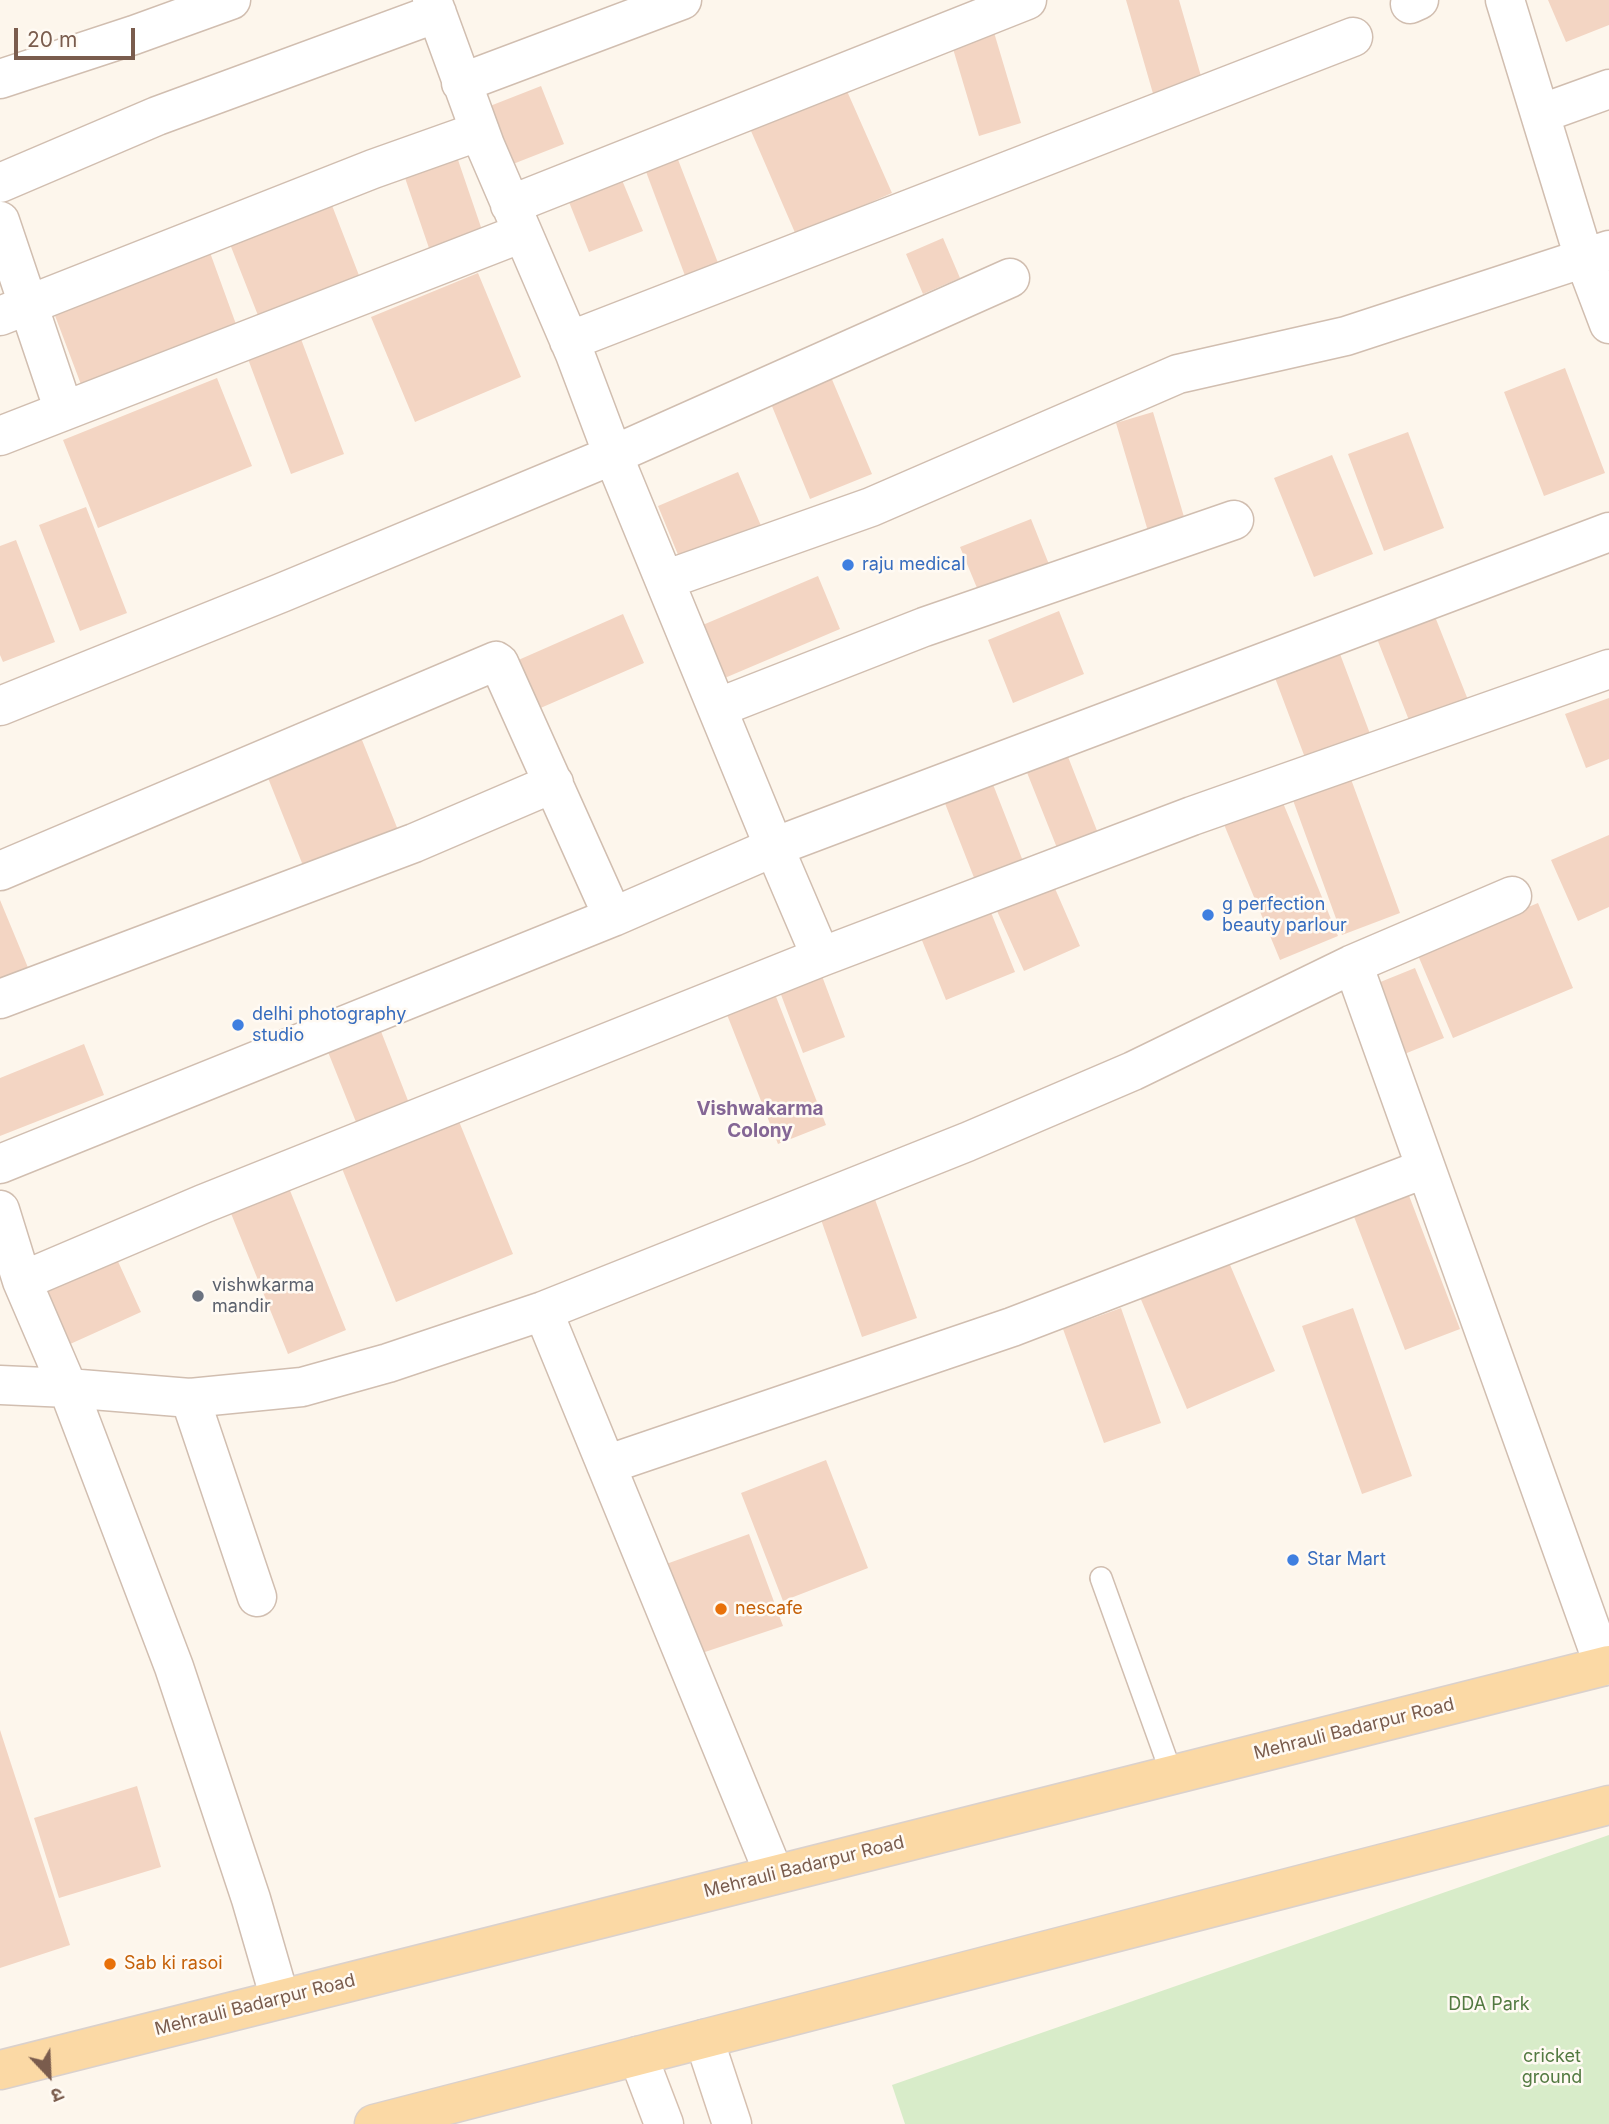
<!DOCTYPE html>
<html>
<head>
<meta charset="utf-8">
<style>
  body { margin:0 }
  #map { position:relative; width:1609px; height:2124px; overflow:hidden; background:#fdf6ec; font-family:Inter,"Noto Sans Devanagari",sans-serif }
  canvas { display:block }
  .north { position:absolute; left:14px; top:2040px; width:70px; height:70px; -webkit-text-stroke:5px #fffaf3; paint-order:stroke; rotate:157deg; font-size:19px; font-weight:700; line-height:28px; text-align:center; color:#7a5c4d }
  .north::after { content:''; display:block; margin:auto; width:24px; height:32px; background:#7a5c4d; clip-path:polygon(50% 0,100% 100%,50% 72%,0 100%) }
  .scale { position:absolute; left:14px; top:28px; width:121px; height:32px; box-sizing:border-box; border:4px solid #7a5c4d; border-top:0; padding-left:9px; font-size:21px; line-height:24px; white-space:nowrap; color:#7a5c4d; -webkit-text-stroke:5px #fffaf3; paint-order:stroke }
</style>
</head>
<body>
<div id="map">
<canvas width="1609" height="2124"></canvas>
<div class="north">उ</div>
<div class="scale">20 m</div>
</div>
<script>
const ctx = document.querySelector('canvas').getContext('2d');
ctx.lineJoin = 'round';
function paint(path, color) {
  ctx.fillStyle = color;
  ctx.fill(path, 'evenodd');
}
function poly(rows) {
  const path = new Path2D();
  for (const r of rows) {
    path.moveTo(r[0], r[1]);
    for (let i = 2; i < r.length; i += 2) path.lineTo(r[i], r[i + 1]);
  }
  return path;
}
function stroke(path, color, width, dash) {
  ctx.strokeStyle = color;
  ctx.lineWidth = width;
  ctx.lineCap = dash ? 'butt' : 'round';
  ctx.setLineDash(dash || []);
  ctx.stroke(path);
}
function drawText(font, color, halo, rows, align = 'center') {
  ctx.font = font + ' Inter,sans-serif';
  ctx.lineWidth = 5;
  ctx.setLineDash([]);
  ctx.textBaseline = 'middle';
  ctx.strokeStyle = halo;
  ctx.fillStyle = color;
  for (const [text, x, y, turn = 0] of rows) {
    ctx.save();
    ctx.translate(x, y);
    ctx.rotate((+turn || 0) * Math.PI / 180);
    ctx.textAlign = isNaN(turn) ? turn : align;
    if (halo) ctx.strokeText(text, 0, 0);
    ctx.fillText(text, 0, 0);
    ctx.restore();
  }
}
paint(poly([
  [1609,1835,1609,2124,905,2124,892,2085]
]), '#d8ecc9');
paint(poly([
  [1126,0,1179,0,1203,83,1154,97],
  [1548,0,1609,0,1609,25,1566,42],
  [993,29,1021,123,979,136,951,42],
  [843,82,892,193,796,235,748,124],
  [541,86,564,144,513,164,490,106],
  [457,157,483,233,430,251,404,175],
  [677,157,720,268,687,281,645,169],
  [622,180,643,231,589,252,569,202],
  [328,195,360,278,259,318,226,234],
  [943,238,960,278,923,294,906,254],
  [208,247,241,338,85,395,51,305],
  [478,273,521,377,415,422,371,317],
  [301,339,344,454,291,474,248,359],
  [1565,368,1605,473,1544,496,1504,392],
  [828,370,872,474,810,499,767,394],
  [217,378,252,466,98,528,63,440],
  [1153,412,1187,527,1150,538,1116,423],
  [1408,432,1444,528,1384,551,1348,454],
  [1332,455,1373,554,1314,577,1274,478],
  [738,472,762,528,681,562,658,506],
  [86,507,127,613,80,631,39,525],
  [1031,519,1052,572,982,600,960,547],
  [16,540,55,642,3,662,0,655,0,546],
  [818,576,840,629,720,680,698,627],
  [1430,604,1472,710,1414,733,1372,626],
  [1059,611,1084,674,1013,703,988,640],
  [623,614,644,663,529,713,507,665],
  [1334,638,1375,747,1310,771,1269,662],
  [1609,698,1609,759,1586,768,1565,714],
  [358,730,402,840,308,878,264,768],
  [1063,744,1103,846,1063,863,1022,760],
  [987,769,1028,874,980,893,939,788],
  [1348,771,1400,913,1342,935,1290,792],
  [1281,798,1338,936,1280,960,1223,822],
  [1609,835,1609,907,1578,921,1551,860],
  [1050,877,1080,946,1024,971,993,902],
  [0,900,29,970,0,981],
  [1538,903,1573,988,1453,1038,1417,953],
  [988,905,1015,972,946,1000,919,933],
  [1415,968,1444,1038,1397,1057,1368,987],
  [822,976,845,1037,803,1053,780,992],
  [773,989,826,1125,778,1144,724,1007],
  [375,1016,414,1116,362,1137,322,1037],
  [84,1044,104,1095,0,1136,0,1078],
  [458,1119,513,1254,396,1302,341,1166],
  [289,1188,346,1330,288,1354,230,1211],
  [872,1191,917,1318,862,1337,818,1211],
  [1408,1193,1460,1329,1405,1350,1353,1214],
  [1225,1253,1275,1371,1187,1409,1137,1290],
  [116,1257,141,1312,68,1345,43,1290],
  [1121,1308,1161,1423,1104,1443,1063,1329],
  [1353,1308,1412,1476,1362,1494,1302,1326],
  [826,1460,868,1568,783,1601,741,1493],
  [749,1534,783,1626,690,1657,658,1567],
  [0,1730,70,1945,0,1968],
  [137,1786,161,1867,59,1898,34,1818]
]), '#f3d5c3');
const lane = poly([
  [1101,1578,1172,1775]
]);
const street = poly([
  [432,0,485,145,575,354,613,455,774,847,821,957],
  [1505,0,1584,258,1609,324],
  [1410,4,1419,0],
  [0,79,134,35,231,0],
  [461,83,682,0],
  [1540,114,1609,89],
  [0,183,157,116,437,13],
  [510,205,1027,0],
  [0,221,64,411],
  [0,316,373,169,480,131],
  [569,341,1353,37],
  [0,436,522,233],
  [665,580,871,507,1178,374,1346,336,1609,250],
  [0,706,281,593,613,455,1010,278],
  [717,708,924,627,1234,520],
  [0,871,496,661,499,663,613,917],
  [1353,964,1604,1666],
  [0,999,414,843,554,783],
  [0,1164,613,917,774,847,1609,532],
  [0,1210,22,1281,68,1388,174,1667,251,1899,280,1999],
  [22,1281,203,1204,821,957,1192,816,1609,669],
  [543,1311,774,1874],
  [0,1385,68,1388,190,1398,302,1387,388,1363,543,1311,967,1142,1133,1071,1353,964,1512,896],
  [190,1398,257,1597],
  [606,1465,1012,1327,1426,1168]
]);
const secondary = poly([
  [704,2039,732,2124],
  [638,2056,664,2124]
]);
const primary = poly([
  [0,2070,1609,1665],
  [374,2124,1609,1805]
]);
stroke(lane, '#d1beb0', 24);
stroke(street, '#d1beb0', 41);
stroke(secondary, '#d6c0b0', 41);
stroke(primary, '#dad1cd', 41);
stroke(lane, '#fff', 21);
stroke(street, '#fff', 38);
stroke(secondary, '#fff', 38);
stroke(primary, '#fbd9a5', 38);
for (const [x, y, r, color] of [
  [848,565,7,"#3f7fe0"],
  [1208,915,7,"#3f7fe0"],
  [238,1025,7,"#3f7fe0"],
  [198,1296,7,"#6b7280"],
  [1293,1560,7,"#3f7fe0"],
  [721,1609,7,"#e8710a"],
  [110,1964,7,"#e8710a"]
]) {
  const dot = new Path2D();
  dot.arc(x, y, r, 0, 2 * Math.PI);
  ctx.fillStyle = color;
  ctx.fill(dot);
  stroke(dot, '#fffaf3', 2.5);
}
drawText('18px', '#366cbe', '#fffaf3', [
  ["raju medical",862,565],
  ["g perfection",1222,905],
  ["beauty parlour",1222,926],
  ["delhi photography",252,1015],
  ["studio",252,1036],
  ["Star Mart",1307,1560]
], 'left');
drawText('18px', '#5b616d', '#fffaf3', [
  ["vishwkarma",212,1286],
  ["mandir",212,1307]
], 'left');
drawText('18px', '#c56008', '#fffaf3', [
  ["nescafe",735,1609],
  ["Sab ki rasoi",124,1964]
], 'left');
drawText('18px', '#7a5c4d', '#fffaf3', [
  ["Mehrauli Badarpur Road",1354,1729,-14],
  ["Mehrauli Badarpur Road",804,1867,-14],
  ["Mehrauli Badarpur Road",255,2005,-14]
]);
drawText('18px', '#537a41', '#fffaf3', [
  ["DDA Park",1489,2005],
  ["cricket",1552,2057],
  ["ground",1552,2078]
]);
drawText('bold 19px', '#846695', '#fffaf3', [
  ["Vishwakarma",760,1109],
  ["Colony",760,1131]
]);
</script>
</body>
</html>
